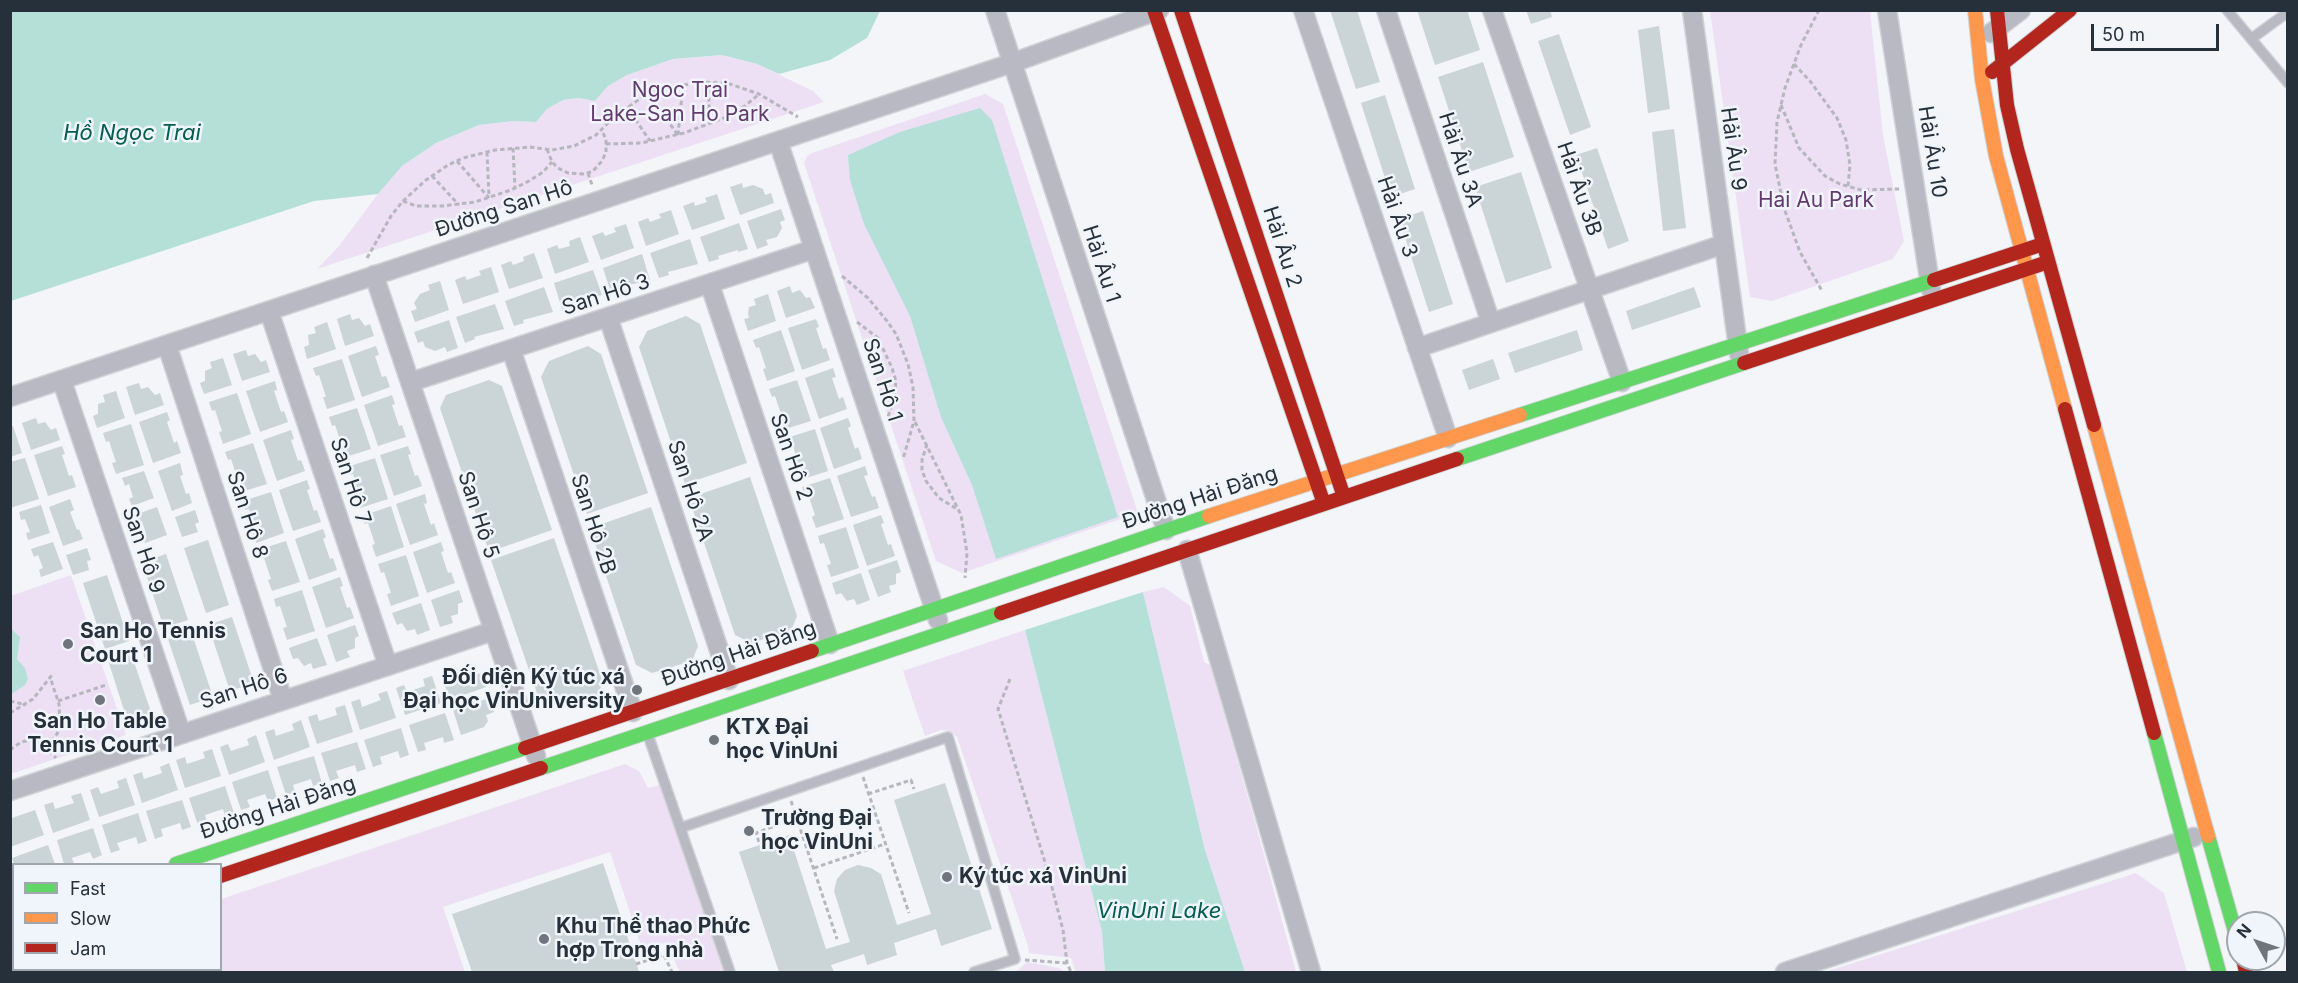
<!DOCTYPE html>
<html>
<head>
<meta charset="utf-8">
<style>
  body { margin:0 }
  #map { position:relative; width:2298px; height:983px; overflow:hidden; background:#f3f5f8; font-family:Inter,sans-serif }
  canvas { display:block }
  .frame { position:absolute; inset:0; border:12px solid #26303a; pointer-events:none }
  .legend { position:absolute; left:12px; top:863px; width:210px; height:108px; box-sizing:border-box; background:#f0f5fb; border:2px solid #9fa6ae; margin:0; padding:8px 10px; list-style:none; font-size:18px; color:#26303a }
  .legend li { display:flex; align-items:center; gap:12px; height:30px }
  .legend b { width:30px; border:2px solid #9fa6ae }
  .north { position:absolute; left:2226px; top:911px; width:60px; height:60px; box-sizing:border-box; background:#f0f5fb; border:2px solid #9fa6ae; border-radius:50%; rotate:310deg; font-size:16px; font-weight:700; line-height:24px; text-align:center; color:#26303a }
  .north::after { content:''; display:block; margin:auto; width:21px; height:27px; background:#6e757c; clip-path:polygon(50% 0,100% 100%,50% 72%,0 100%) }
  .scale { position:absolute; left:2091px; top:24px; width:128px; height:27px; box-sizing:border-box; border:3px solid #26303a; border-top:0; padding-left:8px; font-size:18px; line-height:21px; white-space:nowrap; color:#26303a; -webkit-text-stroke:4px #f0f5fb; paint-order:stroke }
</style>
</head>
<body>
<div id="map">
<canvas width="2298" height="983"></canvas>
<div class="frame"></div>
<ul class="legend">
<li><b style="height:8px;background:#63d668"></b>Fast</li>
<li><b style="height:8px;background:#ff974d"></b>Slow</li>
<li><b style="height:8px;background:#b3261e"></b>Jam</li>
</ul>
<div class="north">N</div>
<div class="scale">50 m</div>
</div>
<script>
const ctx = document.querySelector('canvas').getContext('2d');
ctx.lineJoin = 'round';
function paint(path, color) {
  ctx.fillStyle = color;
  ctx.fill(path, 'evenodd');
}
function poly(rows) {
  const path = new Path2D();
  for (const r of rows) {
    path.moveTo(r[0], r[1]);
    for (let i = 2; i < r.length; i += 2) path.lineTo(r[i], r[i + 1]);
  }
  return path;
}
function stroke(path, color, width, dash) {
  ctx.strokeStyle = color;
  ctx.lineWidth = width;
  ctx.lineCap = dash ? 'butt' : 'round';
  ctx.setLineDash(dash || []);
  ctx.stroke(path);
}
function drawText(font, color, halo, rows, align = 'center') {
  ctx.font = font + ' Inter,sans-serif';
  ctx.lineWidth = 5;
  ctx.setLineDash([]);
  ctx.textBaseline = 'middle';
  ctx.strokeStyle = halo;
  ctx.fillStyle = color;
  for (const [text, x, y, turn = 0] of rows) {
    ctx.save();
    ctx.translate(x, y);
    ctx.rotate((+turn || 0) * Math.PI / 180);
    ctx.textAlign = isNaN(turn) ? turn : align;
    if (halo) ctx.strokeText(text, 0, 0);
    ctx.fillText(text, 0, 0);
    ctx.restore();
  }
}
paint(poly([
  [1710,11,1870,11,1883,135,1904,241,1893,259,1772,301,1750,297],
  [722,55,757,64,813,91,824,102,317,269,339,246,378,194,402,166,436,143,479,125,513,121,536,122,547,109,563,100,579,98,595,101,608,86,627,75,673,59],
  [985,94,1003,104,1138,513,962,573,936,561,804,163,807,156,812,153],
  [71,575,126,735,11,774,10,596],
  [1164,587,1190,606,1204,662,1210,665,1257,829,1296,972,1245,972,1205,850,1143,592],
  [1025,630,1102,932,1105,972,1076,972,1071,958,1029,953,1028,946,957,737,950,731,941,730,925,736,903,671],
  [625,764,639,771,648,788,663,784,725,972,680,972,665,943,642,949,610,852,443,907,465,972,41,972,41,970,220,970,221,899],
  [2136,873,2164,893,2187,972,1825,972],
  [1027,962,1059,968,1064,972,1016,972]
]), '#eee0f4');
paint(poly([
  [10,11,11,10,880,11,867,38,830,60,779,74,757,64,722,55,673,59,627,75,608,86,595,101,579,98,563,100,547,109,536,122,513,121,479,125,436,143,402,166,378,194,314,201,11,301],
  [980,108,992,120,1118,517,996,559,972,485,941,417,910,316,864,224,850,180,848,155,900,132],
  [1143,592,1205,850,1245,972,1105,972,1102,932,1025,630],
  [10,628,20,637,17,659,25,668,28,679,25,685,13,693,10,693]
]), '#b4e0d8');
paint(poly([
  [1330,10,1357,10,1380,82,1356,89],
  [1417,10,1467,10,1480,50,1435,65],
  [1526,10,1550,10,1552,17,1531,24],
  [1659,26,1670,109,1648,113,1638,30],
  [1559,34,1591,127,1570,135,1538,41],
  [1483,62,1514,157,1469,172,1438,77],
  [1385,95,1415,189,1391,197,1361,103],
  [1674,129,1686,228,1663,231,1652,132],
  [1597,148,1629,241,1608,249,1576,155],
  [1521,172,1552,268,1506,283,1475,187],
  [742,183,743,188,753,185,763,189,765,195,771,193,774,203,740,215,730,187],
  [717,194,725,219,692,230,683,206,694,202,695,206,707,202,705,198],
  [781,209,785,220,780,222,782,228,777,237,766,240,768,245,757,249,747,221],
  [671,210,679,234,646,246,638,222,648,218,650,222,661,218,659,214],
  [1423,211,1453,304,1429,312,1399,219],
  [739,223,748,249,738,252,738,250,718,256,719,259,709,262,700,237],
  [626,224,634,248,601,260,592,236,603,232,605,236,616,232,614,228],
  [580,237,589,262,555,274,547,249,557,245,559,249,570,246,569,241],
  [690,239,698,264,668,272,669,275,659,278,650,253],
  [534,253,543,278,509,289,501,265,511,261,513,265,524,261,523,257],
  [642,254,650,280,621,287,621,290,611,293,603,268],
  [491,267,499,292,463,304,455,280,465,276,467,280,481,275,479,271],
  [593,270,602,295,572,303,573,305,562,309,554,283],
  [440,281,449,310,415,322,411,311,417,309,414,303,420,294,430,290,428,285],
  [790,286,792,293,800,290,806,298,810,297,815,308,786,318,777,291],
  [544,287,553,312,523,320,524,323,514,326,505,301],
  [1694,287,1701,307,1632,330,1626,311],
  [768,294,776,321,748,331,744,319,749,318,748,313,749,307,756,305,754,299],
  [495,304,504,329,474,337,475,339,465,343,456,317],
  [350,314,352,320,359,318,365,326,370,324,374,336,345,346,337,319],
  [686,316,700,324,747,463,685,484,639,347,647,331],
  [816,319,819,327,816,328,823,349,826,348,830,360,802,370,788,328],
  [449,320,458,348,447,352,445,347,435,351,425,347,423,341,418,343,414,332],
  [327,322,336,349,307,359,304,347,309,345,308,335,316,333,314,327],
  [781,330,795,371,767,381,763,369,766,368,759,347,756,348,753,340],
  [1577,330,1583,350,1515,373,1508,353],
  [376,346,379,355,375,356,382,377,386,376,390,387,362,397,348,356],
  [588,346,601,354,648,493,587,514,541,377,549,361],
  [246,350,248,356,255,354,261,362,266,360,270,372,242,381,233,354],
  [223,358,232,385,204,394,200,383,205,381,205,371,212,368,210,362],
  [342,359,355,400,327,409,323,397,326,397,319,375,316,376,313,368],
  [1493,359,1500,379,1469,390,1462,370],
  [833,368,836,377,832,378,839,399,843,397,847,409,819,419,805,378],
  [489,380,502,386,552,530,489,552,440,408,446,395],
  [797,380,811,421,782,430,779,418,782,417,775,396,772,397,769,389],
  [275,381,277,390,274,391,281,412,284,411,288,422,260,432,246,391],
  [139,383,141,389,148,387,155,395,160,393,164,405,135,415,126,387],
  [116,391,125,418,97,428,93,416,98,414,98,404,105,402,103,395],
  [237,393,251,434,223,444,219,432,222,431,215,410,212,411,209,402],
  [392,395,395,404,392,405,399,426,402,425,406,437,378,446,364,405],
  [357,408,371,449,342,458,339,447,342,446,335,425,332,426,329,417],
  [167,412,170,420,167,422,174,443,177,441,181,453,153,463,139,422],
  [36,418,38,424,45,422,51,430,56,428,60,440,31,450,22,423],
  [848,418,851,426,848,428,855,449,858,447,862,459,834,469,820,428],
  [131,424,144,465,116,474,112,463,116,462,109,441,106,442,103,433],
  [13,426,22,453,10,457,10,427],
  [815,429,828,471,800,480,796,468,799,467,793,446,789,447,787,438],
  [291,430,294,439,291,440,298,461,301,460,305,471,277,481,263,440],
  [253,443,267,484,238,493,235,481,238,480,231,459,228,460,225,452],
  [62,446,65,454,62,455,69,476,72,475,76,487,48,496,34,455],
  [408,446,411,454,408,455,415,476,418,475,422,486,394,496,380,455],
  [25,458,39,499,10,508,10,462],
  [375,458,388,499,360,508,356,496,359,495,353,474,349,475,347,467],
  [180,463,183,475,180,476,186,494,189,493,192,503,172,511,158,471],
  [865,466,868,475,864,476,872,497,875,496,879,508,851,517,837,476],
  [144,471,154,498,132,506,129,499,133,497,129,484,125,486,122,478],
  [750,477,797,616,791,631,751,643,735,635,689,498],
  [830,478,844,519,816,528,812,517,815,515,808,494,805,496,802,487],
  [307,480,310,489,307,490,314,511,317,510,321,522,293,531,279,490],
  [271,492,284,533,256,543,252,531,255,530,249,509,245,510,243,501],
  [425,494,427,503,424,504,431,525,434,523,438,535,410,545,396,504],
  [70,499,74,510,70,512,77,530,79,529,83,539,63,546,49,507],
  [41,505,50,533,28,540,26,533,30,532,25,519,21,520,19,512],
  [391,506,404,547,376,557,372,545,375,544,368,523,365,524,362,516],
  [157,507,167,535,145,543,142,536,146,534,142,521,138,523,135,515],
  [651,507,698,646,692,661,652,673,636,665,590,528],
  [195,510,199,522,195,524,198,532,182,537,175,517],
  [881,515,884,523,881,524,888,545,891,544,895,556,867,566,853,525],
  [846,527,859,568,831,577,827,565,831,564,824,543,820,544,818,536],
  [323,529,326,537,323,539,330,559,333,558,337,570,309,580,295,539],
  [554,538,603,683,597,695,560,708,538,696,491,560],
  [208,540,229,605,206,613,184,548],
  [286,541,300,582,272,591,268,580,271,579,264,558,261,559,258,550],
  [53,542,63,569,41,577,39,570,43,568,38,555,34,557,31,549],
  [441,542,444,551,441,552,448,573,451,572,455,583,427,593,413,552],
  [87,548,91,560,87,561,89,570,73,575,66,555],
  [166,554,188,620,164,628,142,562],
  [406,555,419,596,391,606,387,594,391,593,384,572,381,573,378,564],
  [897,560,901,572,896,574,896,584,889,586,891,592,878,597,868,570],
  [861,573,870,600,857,605,854,599,847,601,841,593,836,595,832,583],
  [107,575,129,641,105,649,83,583],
  [340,577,343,586,340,587,347,608,350,607,354,618,326,628,312,587],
  [302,590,315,631,287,640,283,628,287,627,280,606,276,607,274,599],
  [459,590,463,602,458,604,458,614,451,616,453,623,440,627,431,600],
  [421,603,430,630,417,635,415,629,407,631,402,623,397,625,392,613],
  [232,617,254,683,230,691,208,625],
  [355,625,359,636,355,638,355,648,347,651,350,657,336,662,327,635],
  [191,631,213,697,190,705,168,639],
  [317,638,327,665,313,669,311,663,304,666,298,658,293,659,289,648],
  [131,653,153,718,129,726,108,660],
  [464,667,471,670,473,676,481,673,486,687,450,700,441,675],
  [432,676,441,703,405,715,396,688,404,685,407,692,425,686,423,679],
  [387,691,396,718,360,730,351,702,360,699,362,707,381,700,378,694],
  [489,698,494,712,486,715,488,721,484,727,461,735,453,710],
  [345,705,353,732,317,744,308,717,317,714,319,721,337,715,335,708],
  [445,713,454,740,444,743,443,737,424,743,426,750,418,752,409,725],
  [301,720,310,747,274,760,265,732,274,729,276,736,294,730,292,724],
  [401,728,409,755,400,758,398,751,380,757,382,764,373,767,364,740],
  [256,735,265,762,229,775,220,747,228,744,231,751,249,745,247,739],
  [357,742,366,769,357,772,355,765,336,771,339,778,330,781,321,753],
  [212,749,221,776,185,788,176,760,185,757,187,764,205,758,203,752],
  [314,756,322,783,313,786,311,779,293,785,295,792,286,795,277,767],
  [169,763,178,790,142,803,133,775,142,772,144,779,162,773,160,767],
  [268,770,277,798,268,801,265,794,247,800,250,807,241,810,232,782],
  [126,778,135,805,99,817,90,790,98,787,101,794,119,788,117,781],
  [945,783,992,929,941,946,936,929,894,943,897,955,867,965,864,954,831,965,834,972,779,972,739,852,789,835,826,949,850,942,834,891,837,879,845,870,858,865,871,868,881,874,897,925,931,914,894,800],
  [225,786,234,813,225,816,223,809,205,815,207,822,198,825,189,798],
  [81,793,90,820,53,833,44,805,53,802,55,809,74,803,71,796],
  [182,800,191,827,182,830,180,823,161,829,163,836,155,839,146,811],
  [35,810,44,835,10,847,12,818],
  [138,813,147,841,138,844,136,837,117,843,120,850,111,853,102,825],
  [93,828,102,855,93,859,90,852,72,858,74,864,64,864,57,840],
  [48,845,55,864,14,864,12,858],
  [603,863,639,972,472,972,452,914]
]), '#cbd4d7');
const lane = poly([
  [2227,10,2288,83],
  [2251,39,2288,12],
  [648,735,730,972],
  [680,828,948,737,1015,959,974,972]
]);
const street = poly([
  [995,10,1166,530],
  [1303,10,1448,438],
  [1386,10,1491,323],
  [1492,10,1622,382],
  [1692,10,1739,354],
  [1887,10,1931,290],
  [1991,33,2021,10],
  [778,141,938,620],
  [374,275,536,756],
  [710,285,830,644],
  [269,311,388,666],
  [608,317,729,680],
  [167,345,283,700],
  [1417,348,1724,244],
  [511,349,633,712],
  [62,381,181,733],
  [411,382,814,249],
  [10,397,1012,63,1159,10],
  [1187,550,1311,972],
  [10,791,493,631],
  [1785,972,2194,837]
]);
const fast = poly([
  [1520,415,1934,280],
  [1457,459,1744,363],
  [812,651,1209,516],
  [2154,733,2219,972],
  [541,768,1001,613],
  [2208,836,2238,942],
  [176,864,525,748],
  [10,918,14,917],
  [10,945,14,944]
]);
const slow = poly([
  [1975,10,1982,79,1996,156,2065,409],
  [2094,425,2208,836],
  [1209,516,1520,415]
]);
const jam = poly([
  [1154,10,1322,498],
  [1181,10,1342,491],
  [1997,10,2007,105,2017,149,2094,425],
  [1992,72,2070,10],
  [1934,280,2043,244],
  [1744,363,2048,262],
  [2065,409,2154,733],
  [1001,613,1457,459],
  [525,748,812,651],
  [220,876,541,768],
  [2243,959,2246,972]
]);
stroke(lane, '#cfd2d5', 12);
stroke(street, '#cfd2d5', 21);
stroke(fast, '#cfd2d5', 16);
stroke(slow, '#cfd2d5', 16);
stroke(jam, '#cfd2d5', 16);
stroke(poly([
  [1819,10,1801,45,1785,88,1777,122,1775,164,1784,208,1800,252,1822,291],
  [1794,64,1810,81,1837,118,1846,140,1850,165,1848,186],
  [708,82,710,124],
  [649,94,677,134],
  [1781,105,1799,148,1825,176,1840,184,1861,190,1899,189],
  [627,107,650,141],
  [678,135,683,85],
  [606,144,641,143,684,133,724,118,745,106,759,94],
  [513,148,515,188],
  [547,149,552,162,558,168,568,173,585,174,593,171,602,161,606,152,606,141,602,129],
  [487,152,489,196],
  [457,161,489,198],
  [588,173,592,185],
  [432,176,459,205],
  [403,201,416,206,442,206,475,202,511,190,529,181,543,172,552,162],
  [367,258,391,216,403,201,426,180,448,165,463,158,495,150,530,147,552,150,574,146,596,135,614,117,641,98,659,90,699,82,727,83,759,94,798,117],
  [842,276,868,298,887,321,896,334,908,364,913,387,914,421,903,459],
  [857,322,878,338,892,368,896,381,894,397,888,417],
  [915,422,961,515,967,553,965,578],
  [927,444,922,460,922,470,926,481,939,498,957,509],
  [1010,679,998,709,1048,872,1063,930,1067,963,1071,972],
  [10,701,26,705],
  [58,701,106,685],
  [10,713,33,699,52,675],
  [46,747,57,734,60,725,59,704,50,677],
  [10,750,21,742,31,740,46,747,56,758],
  [863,777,909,913],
  [868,794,911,780,914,789],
  [791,801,837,939],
  [759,842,756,833,796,818],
  [814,868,885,844],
  [1025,960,1067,963],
  [636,964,664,955,672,972]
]), '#b5b6be', 3, [4.5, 3]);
stroke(lane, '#b8b9c2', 9);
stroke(street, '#b8b9c2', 18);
stroke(fast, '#63d668', 14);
stroke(slow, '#ff974d', 14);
stroke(jam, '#b3261e', 14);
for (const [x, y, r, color] of [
  [68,644,6,"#6e757c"],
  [637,690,6,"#6e757c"],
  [100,700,6,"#6e757c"],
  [714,740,6,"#6e757c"],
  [749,831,6,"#6e757c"],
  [947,877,6,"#6e757c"],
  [544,939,6,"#6e757c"]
]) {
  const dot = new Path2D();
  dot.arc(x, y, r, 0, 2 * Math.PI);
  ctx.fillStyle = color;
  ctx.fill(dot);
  stroke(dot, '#f0f5fb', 2);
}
drawText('21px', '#633a6e', '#f0f5fb', [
  ["Ngoc Trai",680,91],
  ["Lake-San Ho Park",680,115],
  ["Hai Au Park",1816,201]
]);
drawText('21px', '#26303a', '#f0f5fb', [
  ["Hải Âu 9",1733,149,82],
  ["Hải Âu 10",1932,152,81],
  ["Hải Âu 3A",1460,160,72],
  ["Hải Âu 3B",1579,189,71],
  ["Đường San Hô",504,209,-18],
  ["Hải Âu 3",1397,217,71],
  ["Hải Âu 2",1282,247,72],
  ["Hải Âu 1",1101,264,72],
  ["San Hô 3",606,295,-18],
  ["San Hô 1",882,380,72],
  ["San Hô 2",791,457,71],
  ["San Hô 7",350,481,72],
  ["San Hô 2A",690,491,72],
  ["Đường Hải Đăng",1200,498,-18],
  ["San Hô 8",247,515,72],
  ["San Hô 5",478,515,72],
  ["San Hô 2B",593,524,72],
  ["San Hô 9",143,550,71],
  ["Đường Hải Đăng",739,654,-19],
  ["San Hô 6",244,689,-18],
  ["Đường Hải Đăng",278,808,-18]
]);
drawText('bold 21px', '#26303a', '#f0f5fb', [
  ["San Ho Tennis",80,632],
  ["Court 1",80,656],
  ["Đối diện Ký túc xá",625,678,"right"],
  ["Đại học VinUniversity",625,702,"right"],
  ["San Ho Table",100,722,"center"],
  ["Tennis Court 1",100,746,"center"],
  ["KTX Đại",726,728],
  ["học VinUni",726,752],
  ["Trường Đại",761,819],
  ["học VinUni",761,843],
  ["Ký túc xá VinUni",959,877],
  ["Khu Thể thao Phức",556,927],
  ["hợp Trong nhà",556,951]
], 'left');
drawText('italic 22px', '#035d50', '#f0f5fb', [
  ["Hồ Ngọc Trai",132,133],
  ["VinUni Lake",1159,911]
]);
</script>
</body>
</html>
